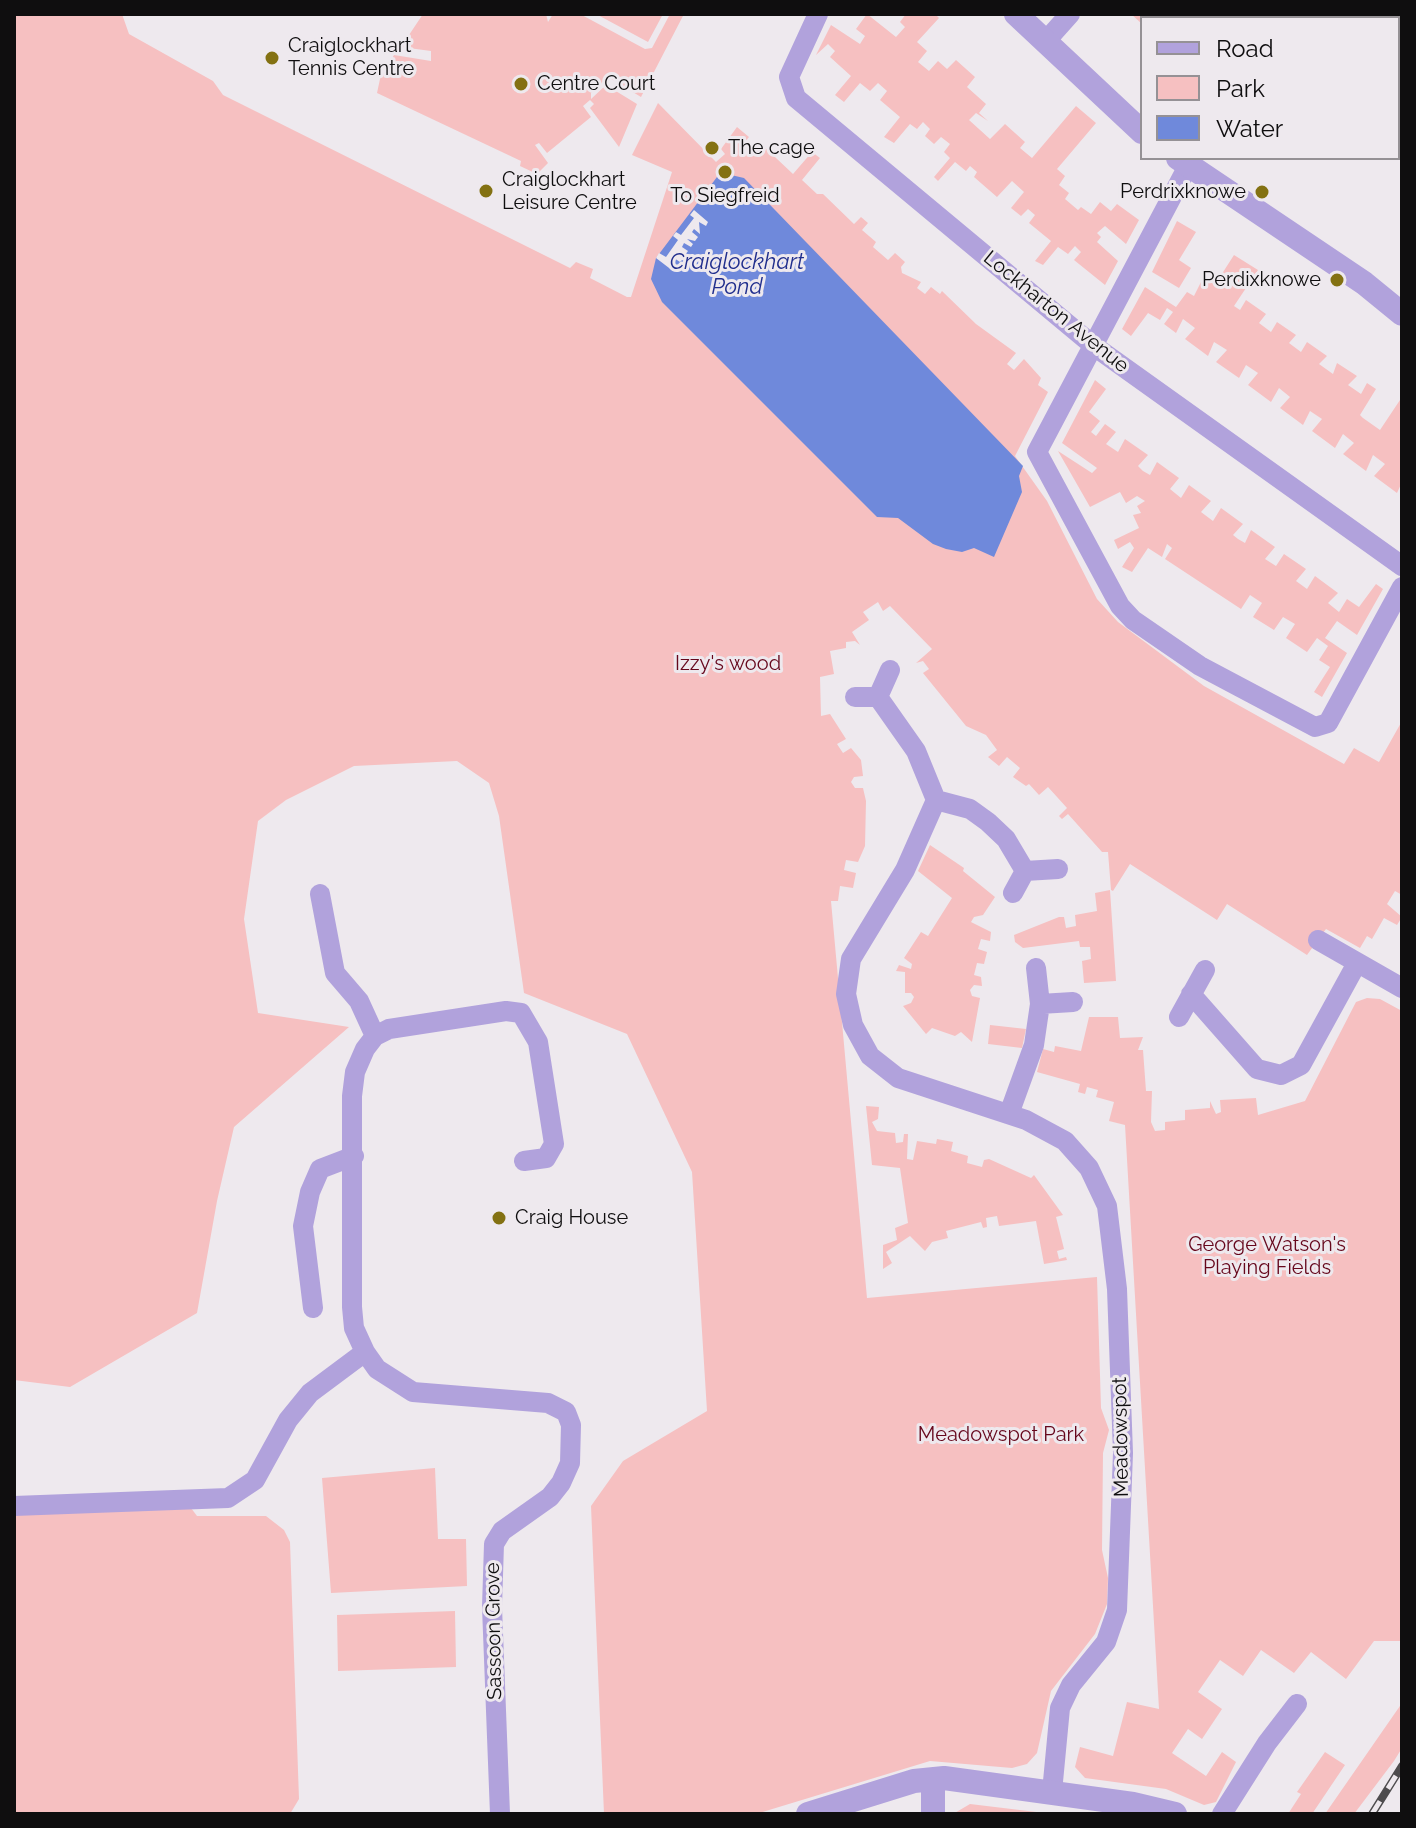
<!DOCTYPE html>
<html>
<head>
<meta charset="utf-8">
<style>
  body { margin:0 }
  #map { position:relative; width:1416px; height:1828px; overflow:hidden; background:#eee9ee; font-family:Raleway,sans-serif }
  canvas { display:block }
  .frame { position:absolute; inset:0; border:16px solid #0f0e0f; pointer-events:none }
  .legend { position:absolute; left:1140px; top:16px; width:260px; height:144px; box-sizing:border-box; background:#eee9ee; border:2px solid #959195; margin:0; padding:10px 14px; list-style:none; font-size:24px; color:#0f0e0f }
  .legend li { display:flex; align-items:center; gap:16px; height:40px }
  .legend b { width:40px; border:2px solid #959195 }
</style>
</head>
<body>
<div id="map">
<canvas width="1416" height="1828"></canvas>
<div class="frame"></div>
<ul class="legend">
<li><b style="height:10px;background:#b1a2dc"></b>Road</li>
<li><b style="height:22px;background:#f6c0c1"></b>Park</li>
<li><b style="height:22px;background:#6f89db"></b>Water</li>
</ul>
</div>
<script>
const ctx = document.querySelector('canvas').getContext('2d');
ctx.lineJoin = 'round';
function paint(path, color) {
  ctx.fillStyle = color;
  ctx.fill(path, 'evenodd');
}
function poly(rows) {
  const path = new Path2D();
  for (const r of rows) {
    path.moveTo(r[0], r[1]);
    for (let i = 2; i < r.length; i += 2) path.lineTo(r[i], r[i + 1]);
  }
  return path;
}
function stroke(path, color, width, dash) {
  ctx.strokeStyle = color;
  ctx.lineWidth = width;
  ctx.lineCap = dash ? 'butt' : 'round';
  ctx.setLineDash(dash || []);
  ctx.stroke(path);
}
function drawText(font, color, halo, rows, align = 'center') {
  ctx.font = font + ' Raleway,sans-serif';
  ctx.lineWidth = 6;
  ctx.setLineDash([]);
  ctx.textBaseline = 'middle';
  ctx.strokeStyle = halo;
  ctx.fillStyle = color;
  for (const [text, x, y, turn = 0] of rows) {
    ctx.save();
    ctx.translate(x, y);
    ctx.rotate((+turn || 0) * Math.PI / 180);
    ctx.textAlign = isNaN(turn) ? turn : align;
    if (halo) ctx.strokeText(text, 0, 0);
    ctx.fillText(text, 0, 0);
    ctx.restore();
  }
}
paint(poly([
  [14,14,122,14,129,34,213,81,223,95,570,268,576,262,593,269,590,278,627,297,631,297,672,172,632,155,658,103,716,162,725,154,721,149,737,127,749,137,744,143,749,147,758,141,793,174,812,152,820,158,802,180,817,194,823,194,854,224,861,217,868,223,862,230,876,242,873,247,888,260,895,253,905,262,901,267,902,273,921,282,917,288,925,294,931,287,940,294,942,291,976,324,1016,353,1007,364,1014,370,1024,359,1041,378,1038,385,1048,392,1015,456,1047,501,1097,599,1118,622,1204,686,1344,764,1354,748,1379,762,1402,721,1402,895,1395,891,1387,904,1402,917,1397,925,1384,918,1372,939,1367,936,1360,948,1326,929,1307,955,1227,904,1217,920,1130,864,1113,891,1111,890,1108,852,1102,852,1068,814,1062,819,1059,816,1067,808,1048,787,1039,795,1029,784,1026,786,1013,777,1020,768,1007,757,999,766,988,757,997,750,986,735,966,726,923,673,929,669,923,661,916,663,932,649,890,606,883,611,878,602,863,612,869,620,852,632,860,645,855,641,846,642,846,648,830,651,834,674,820,677,821,716,830,714,846,739,837,744,843,753,851,748,861,760,863,776,854,777,851,782,855,788,863,788,866,801,865,846,858,862,846,860,844,870,856,873,853,888,840,886,838,901,831,901,867,1298,1097,1277,1101,1408,1109,1430,1103,1453,1102,1550,1108,1578,1107,1604,1095,1634,1051,1691,1037,1753,1027,1764,1012,1768,930,1761,756,1814,604,1814,591,1506,623,1461,707,1411,692,1172,627,1034,524,993,499,816,489,783,457,761,354,766,286,800,258,821,244,919,258,1013,349,1027,234,1127,217,1201,197,1313,70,1387,14,1380],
  [423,14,546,14,548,22,553,14,580,14,645,49,652,48,670,14,684,14,641,97,608,77,591,93,591,99,606,85,637,104,619,147,590,108,594,104,590,100,583,106,591,117,547,153,539,143,535,145,548,163,537,174,520,166,521,161,377,93,380,79,394,55,431,61,431,51,401,47],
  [596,14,663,14,648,42],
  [867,14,896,37,905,27,900,22,906,14,935,14,939,18,917,42,927,51,918,62,929,71,938,61,947,69,956,60,975,77,967,87,986,104,979,113,988,121,976,113,969,120,990,139,1005,124,1025,142,1020,148,1032,158,1076,106,1096,123,1057,169,1065,176,1059,185,1069,193,1065,199,1078,210,1081,207,1091,214,1100,202,1111,211,1117,204,1139,220,1126,244,1105,226,1097,233,1101,237,1097,242,1118,261,1105,285,1074,260,1081,252,1075,246,1068,254,1058,247,1043,265,1035,261,1051,241,1029,223,1035,215,1028,209,1021,216,1011,208,1024,192,1012,181,997,197,974,177,977,172,970,166,966,171,955,162,938,181,934,177,950,158,944,152,950,144,941,137,934,144,925,136,930,129,923,122,917,129,910,124,894,143,884,137,900,117,880,100,887,91,878,83,870,91,860,83,844,102,835,95,851,76,830,57,835,51,828,44,816,55,831,25,860,44,865,36,856,29],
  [1131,14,1230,16,1249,14,1244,18,1142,18,1142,24],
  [1177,221,1196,232,1179,260,1191,268,1179,288,1152,272],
  [1234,255,1258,270,1234,306,1240,310,1246,300,1266,314,1259,323,1271,332,1277,322,1296,335,1289,343,1301,352,1307,342,1327,356,1319,364,1333,374,1337,363,1357,376,1348,385,1361,394,1367,383,1376,389,1360,415,1363,418,1380,430,1402,397,1402,482,1397,493,1374,476,1385,464,1373,455,1366,471,1343,454,1354,443,1343,434,1335,448,1312,431,1322,419,1310,411,1303,425,1280,408,1290,397,1279,388,1271,402,1248,385,1258,373,1246,365,1239,378,1216,362,1227,350,1214,342,1208,356,1185,339,1195,328,1183,319,1176,333,1164,324,1173,312,1167,308,1160,320,1148,313,1131,336,1122,329,1145,287,1176,307,1187,292,1194,296,1204,276,1216,283],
  [1095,380,1106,389,1089,412,1100,421,1091,432,1096,436,1105,424,1116,432,1106,444,1118,452,1125,439,1148,455,1138,466,1143,471,1150,475,1157,462,1179,478,1170,489,1181,498,1189,485,1211,501,1201,512,1213,521,1221,508,1243,524,1233,535,1238,539,1245,543,1251,530,1275,547,1265,559,1276,566,1284,554,1306,569,1296,581,1307,589,1315,576,1338,593,1328,603,1339,612,1347,599,1359,607,1376,584,1383,589,1357,635,1337,621,1325,638,1347,653,1322,697,1314,692,1330,667,1319,660,1328,646,1317,638,1307,652,1286,638,1295,624,1283,617,1274,630,1253,617,1262,603,1250,595,1241,609,1165,559,1172,548,1167,544,1162,557,1148,548,1132,572,1122,567,1134,548,1130,542,1118,549,1114,540,1139,528,1133,515,1141,513,1137,506,1145,501,1137,496,1126,503,1120,492,1090,507,1058,451,1092,473,1097,468,1062,443],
  [930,845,964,868,963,871,995,897,983,915,974,917,971,922,991,932,990,941,981,939,978,949,987,952,984,964,977,963,974,975,981,977,982,986,974,985,970,990,972,996,980,998,972,1042,961,1032,955,1036,932,1028,926,1034,903,1006,911,1003,914,997,911,993,905,993,905,972,896,971,899,965,911,969,912,964,904,958,921,932,928,936,952,898,918,871],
  [1110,890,1116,981,1084,983,1082,961,1091,959,1090,947,1080,947,1079,941,1023,948,1015,942,1014,935,1059,917,1064,917,1066,928,1076,926,1075,915,1097,911,1095,893],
  [1367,998,1380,999,1402,1011,1402,1641,1374,1641,1346,1679,1311,1652,1294,1673,1261,1650,1243,1676,1220,1660,1198,1692,1222,1709,1202,1739,1188,1729,1172,1753,1206,1776,1222,1752,1236,1762,1216,1802,1204,1805,1166,1789,1085,1778,1075,1767,1080,1747,1113,1756,1127,1702,1159,1709,1125,1125,1109,1121,1114,1102,1096,1097,1098,1090,1087,1087,1085,1094,1078,1092,1080,1084,1037,1072,1043,1049,1054,1052,1055,1046,1081,1051,1089,1017,1118,1017,1120,1038,1143,1037,1138,1050,1143,1050,1146,1091,1152,1091,1151,1122,1155,1131,1165,1130,1165,1122,1185,1120,1185,1110,1210,1108,1210,1101,1216,1114,1221,1112,1220,1100,1256,1098,1258,1115,1305,1101,1356,1002],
  [990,1025,1026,1029,1022,1048,988,1044],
  [866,1106,879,1107,878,1119,872,1122,877,1131,895,1133,896,1143,903,1142,904,1134,908,1134,907,1159,913,1160,917,1141,936,1144,937,1139,953,1142,951,1151,968,1156,967,1163,982,1167,984,1160,989,1159,1031,1178,1034,1175,1063,1215,1056,1217,1064,1249,1057,1251,1059,1259,1066,1257,1067,1260,1044,1264,1036,1221,999,1226,997,1216,986,1218,987,1227,983,1228,981,1222,946,1231,948,1238,932,1242,925,1251,910,1236,886,1252,892,1263,883,1269,883,1245,897,1240,895,1228,908,1223,900,1168,872,1165],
  [435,1468,438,1539,466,1539,467,1586,331,1593,322,1478],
  [191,1508,197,1516,266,1516,284,1530,290,1542,299,1799,290,1814,14,1814,14,1513],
  [455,1611,456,1667,338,1671,337,1615],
  [1402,1703,1402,1748,1394,1761,1354,1814,1325,1814],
  [1325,1752,1345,1765,1312,1814,1288,1814,1301,1794,1297,1792],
  [970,1804,1053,1814,953,1814]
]), '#f6c0c1');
paint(poly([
  [731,175,744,178,1023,466,1019,476,1022,492,994,557,974,548,962,552,946,549,933,544,898,518,877,517,662,302,651,279,656,258,717,177]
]), '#6f89db');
paint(poly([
  [694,210,708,222,706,226,699,222,700,234,694,229,692,232,698,237,695,241,687,239,693,244,691,247,684,243,682,247,688,251,685,255,679,251,677,254,683,259,680,262,674,258,671,262,676,267,673,271,656,258,659,253,666,257,678,240,673,236,676,232,681,235,694,218,690,215]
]), '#eee9ee');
stroke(poly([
  [818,14,789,77,796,98,1094,346,1402,566],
  [1288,14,1291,18],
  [1045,42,1070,14],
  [1188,166,1037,452,1120,606,1133,620,1200,666,1315,727,1328,723,1402,587],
  [890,670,878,697,916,751,936,800,905,870,851,959,846,994,853,1025,870,1056,898,1078,1026,1120,1065,1141,1089,1168,1107,1206,1117,1289,1123,1453,1117,1610,1106,1642,1071,1685,1060,1708,1052,1792],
  [855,697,878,697],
  [936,800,970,809,988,822,1006,839,1025,871,1058,869],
  [1013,893,1025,871],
  [320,894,335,973,359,1001,375,1036],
  [1318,940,1402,988],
  [1191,994,1257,1069,1281,1075,1301,1065,1357,963],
  [1040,1004,1073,1002],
  [1179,1017,1205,970],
  [1009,1114,1034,1045,1040,1004,1036,968],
  [313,1308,303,1226,310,1192,320,1169,354,1156],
  [14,1506,228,1498,255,1480,288,1420,310,1393,365,1352],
  [500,1814,492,1607,494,1544,502,1531,550,1497,561,1483,570,1463,571,1425,566,1412,548,1403,413,1392,377,1369,365,1352,354,1328,352,1307,352,1096,355,1072,365,1049,375,1036,389,1029,506,1011,521,1013,538,1042,554,1144,546,1158,524,1161],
  [1222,1814,1267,1743,1297,1704]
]), '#b1a2dc', 20);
stroke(poly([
  [1016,14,1142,132],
  [1178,158,1364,283,1402,314],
  [933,1779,933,1814],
  [808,1814,914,1781,944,1778,1133,1804,1175,1814]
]), '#b1a2dc', 24);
const rail = poly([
  [1372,1814,1402,1766]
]);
stroke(rail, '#4e4c4e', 8);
stroke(rail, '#eee9ee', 5, [15]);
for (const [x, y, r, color] of [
  [272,58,8,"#837112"],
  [521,84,8,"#837112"],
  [712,148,8,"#837112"],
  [725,172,8,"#837112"],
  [486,191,8,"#837112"],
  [1262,192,8,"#837112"],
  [1337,280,8,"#837112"],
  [499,1218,8,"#837112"]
]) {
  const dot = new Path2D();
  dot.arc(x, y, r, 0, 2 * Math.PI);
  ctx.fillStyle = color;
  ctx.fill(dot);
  stroke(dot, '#eee9ee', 3);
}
drawText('20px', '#0f0e0f', '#eee9ee', [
  ["Craiglockhart",288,46],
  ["Tennis Centre",288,69],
  ["Centre Court",537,84],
  ["The cage",728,148],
  ["Craiglockhart",502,180],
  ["Leisure Centre",502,203],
  ["Perdrixknowe",1246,192,"right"],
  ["To Siegfreid",725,196,"center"],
  ["Perdixknowe",1321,280,"right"],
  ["Craig House",515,1218]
], 'left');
drawText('20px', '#0f0e0f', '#eee9ee', [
  ["Lockharton Avenue",1056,312,39],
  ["Meadowspot",1121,1437,-91],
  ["Sassoon Grove",494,1631,-91]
]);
drawText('20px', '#66071c', '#eee9ee', [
  ["Izzy's wood",728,664],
  ["George Watson's",1267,1245],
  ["Playing Fields",1267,1268],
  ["Meadowspot Park",1001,1435]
]);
drawText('italic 22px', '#202e8d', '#eee9ee', [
  ["Craiglockhart",737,262],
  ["Pond",737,287]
]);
</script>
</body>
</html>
